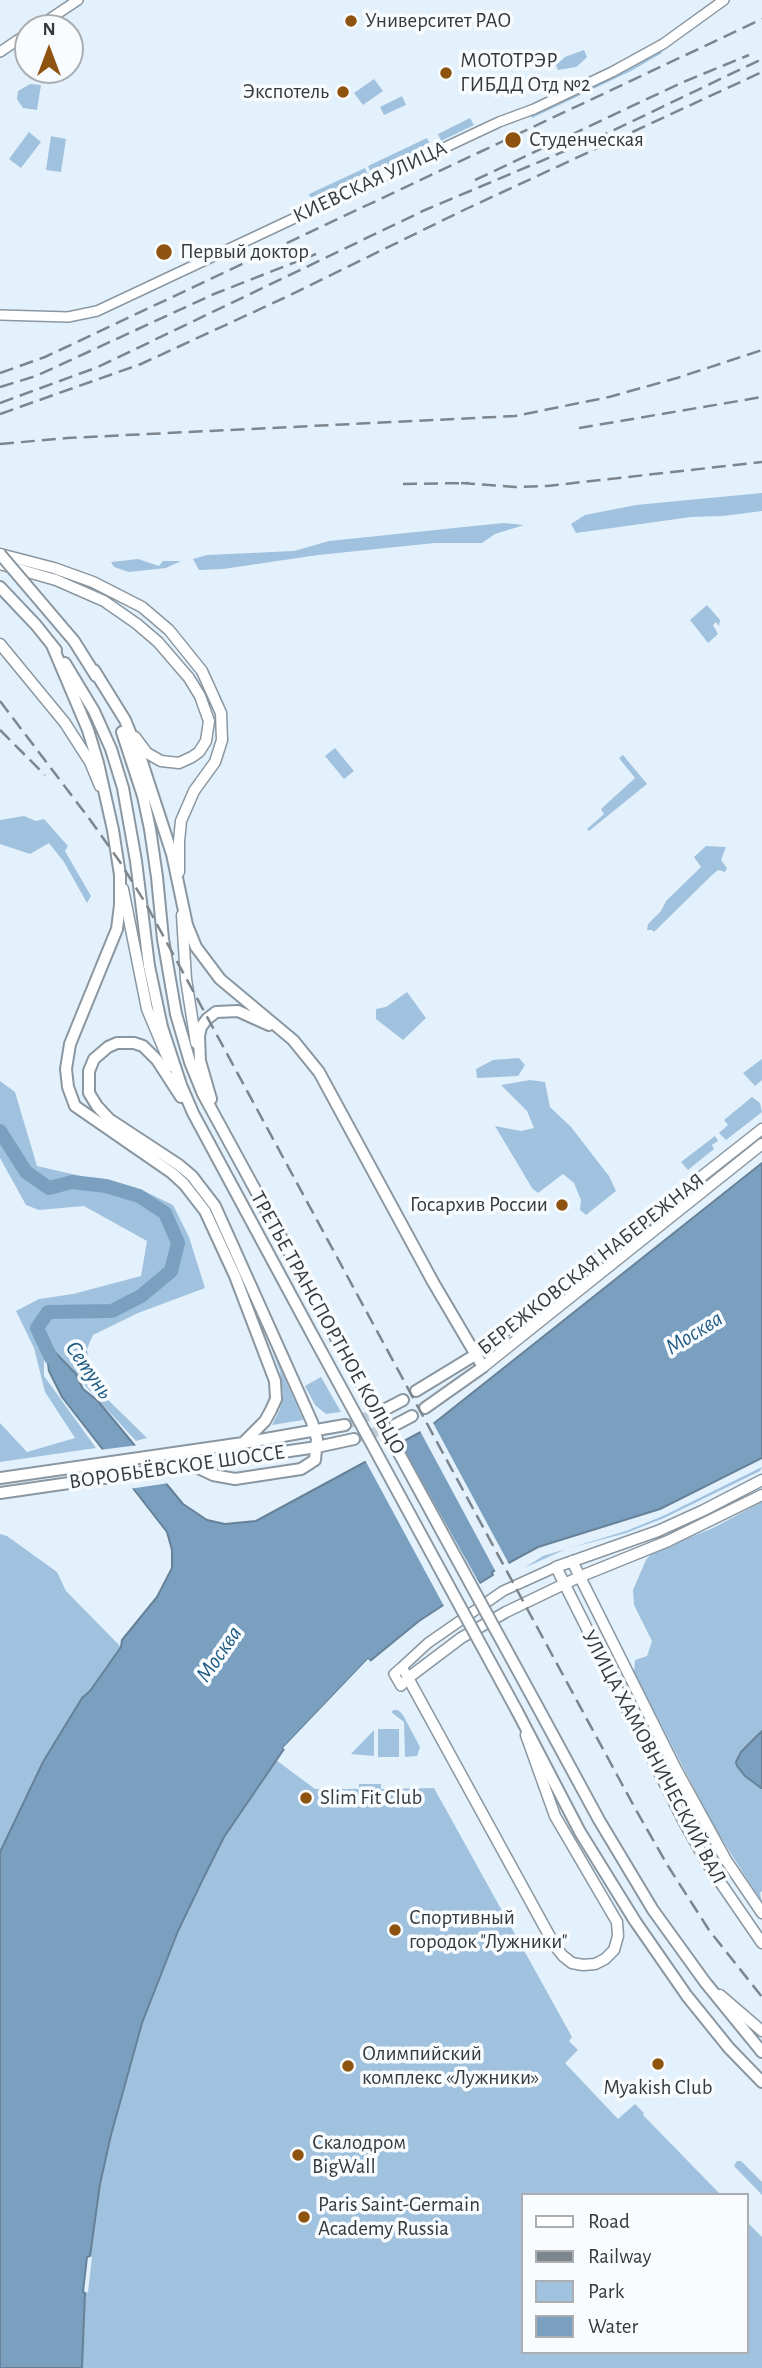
<!DOCTYPE html>
<html>
<head>
<meta charset="utf-8">
<style>
  body { margin:0 }
  #map { position:relative; width:762px; height:2368px; overflow:hidden; background:#e3f1fc; font-family:"Alegreya Sans",sans-serif }
  canvas { display:block }
  .legend { position:absolute; left:521px; top:2193px; width:228px; height:161px; box-sizing:border-box; background:#f9fcff; border:2px solid #aaaeb2; margin:0; padding:9px 12px; list-style:none; font-size:21px; color:#343a3e }
  .legend li { display:flex; align-items:center; gap:14px; height:35px }
  .legend b { width:35px; border:2px solid #aaaeb2 }
  .north { position:absolute; left:14px; top:14px; width:70px; height:70px; box-sizing:border-box; background:#f9fcff; border:2px solid #aaaeb2; border-radius:50%; rotate:0deg; font-size:19px; font-weight:700; line-height:28px; text-align:center; color:#343a3e }
  .north::after { content:''; display:block; margin:auto; width:24px; height:32px; background:#8e540f; clip-path:polygon(50% 0,100% 100%,50% 72%,0 100%) }
</style>
</head>
<body>
<div id="map">
<canvas width="762" height="2368"></canvas>
<ul class="legend">
<li><b style="height:9px;background:#fff"></b>Road</li>
<li><b style="height:9px;background:#7d868d"></b>Railway</li>
<li><b style="height:19px;background:#a0c2de"></b>Park</li>
<li><b style="height:19px;background:#7ba0bf"></b>Water</li>
</ul>
<div class="north">N</div>
</div>
<script>
const ctx = document.querySelector('canvas').getContext('2d');
ctx.lineJoin = 'round';
function paint(path, color) {
  ctx.fillStyle = color;
  ctx.fill(path, 'evenodd');
}
function poly(rows) {
  const path = new Path2D();
  for (const r of rows) {
    path.moveTo(r[0], r[1]);
    for (let i = 2; i < r.length; i += 2) path.lineTo(r[i], r[i + 1]);
  }
  return path;
}
function stroke(path, color, width, dash) {
  ctx.strokeStyle = color;
  ctx.lineWidth = width;
  ctx.lineCap = dash ? 'butt' : 'round';
  ctx.setLineDash(dash || []);
  ctx.stroke(path);
}
function drawText(font, color, halo, rows, align = 'center') {
  ctx.font = font + ' "Alegreya Sans",sans-serif';
  ctx.lineWidth = 7;
  ctx.setLineDash([]);
  ctx.textBaseline = 'middle';
  ctx.strokeStyle = halo;
  ctx.fillStyle = color;
  for (const [text, x, y, turn = 0] of rows) {
    ctx.save();
    ctx.translate(x, y);
    ctx.rotate((+turn || 0) * Math.PI / 180);
    ctx.textAlign = isNaN(turn) ? turn : align;
    if (halo) ctx.strokeText(text, 0, 0);
    ctx.fillText(text, 0, 0);
    ctx.restore();
  }
}
paint(poly([
  [584,50,587,57,582,62,576,67,558,70,556,65,565,57],
  [661,51,662,53,631,71,532,118,531,115,630,69],
  [374,79,383,91,363,105,354,93],
  [30,84,41,85,37,110,23,108,17,99,18,91],
  [402,96,406,105,384,115,380,107],
  [470,118,474,125,441,141,438,134],
  [29,132,41,142,21,168,9,159],
  [51,136,66,139,61,172,46,170],
  [427,138,432,149,373,177,368,166],
  [365,168,370,179,314,205,309,194],
  [762,493,762,511,723,516,691,517,576,533,571,524,585,515,636,505],
  [503,523,524,525,495,534,482,543,435,543,318,555,223,569,199,570,193,559,207,555,294,551,329,541],
  [138,559,159,566,163,561,181,561,166,568,129,572,114,567,111,562],
  [707,605,720,620,719,626,716,622,713,625,718,634,708,643,690,620],
  [335,748,354,771,344,779,325,756],
  [623,755,647,784,589,831,587,829,604,814,601,809,635,778,619,758],
  [24,816,36,821,44,819,68,846,65,851,91,896,87,903,64,862,49,843,30,854,0,844,0,820],
  [706,846,726,847,721,860,727,868,725,872,718,870,712,875,654,932,652,930,647,930,648,924,661,911,666,901,701,867,694,857],
  [407,992,426,1018,403,1040,376,1019,376,1009,386,1007],
  [519,1058,525,1065,518,1076,477,1078,476,1069,493,1060],
  [762,1059,762,1080,755,1086,743,1073],
  [530,1080,545,1082,550,1107,571,1127,609,1176,616,1191,586,1215,580,1210,581,1200,574,1183,563,1174,538,1193,532,1188,495,1126,521,1131,534,1128,527,1111,501,1085],
  [0,1081,15,1092,37,1166,142,1190,173,1205,189,1237,205,1288,138,1313,93,1335,87,1349,89,1369,99,1391,147,1438,136,1441,44,1341,44,1376,96,1448,0,1462,0,1423,27,1452,75,1438,45,1392,34,1348,16,1311,39,1299,73,1294,141,1276,147,1241,84,1206,39,1210,26,1205,0,1158],
  [752,1097,760,1103,762,1112,726,1140,719,1133,728,1125,724,1120],
  [715,1136,718,1141,712,1145,714,1149,688,1170,681,1162],
  [270,1344,303,1420,272,1425,280,1409,283,1394,280,1371],
  [321,1377,341,1412,326,1414,315,1405,305,1386],
  [762,1467,760,1471,664,1518,626,1533,566,1549,524,1568,543,1556,626,1531,663,1516],
  [762,1502,762,1731,741,1752,762,1788,762,1891,760,1893,762,1903,713,1825,634,1672,635,1660,647,1656,652,1641,634,1605,633,1590,646,1560,652,1553,713,1528],
  [0,1534,7,1536,57,1572,66,1591,121,1647,90,1691,82,1698,43,1762,0,1852],
  [394,1710,398,1710,403,1715,420,1747,417,1756,405,1757,404,1722,391,1712],
  [378,1729,399,1729,399,1757,378,1757],
  [374,1730,374,1756,351,1754],
  [276,1760,315,1789,359,1789,359,1784,381,1784,381,1789,434,1788,572,2037,569,2041,578,2050,565,2063,618,2119,635,2104,644,2113,643,2115,721,2195,522,2195,522,2352,746,2352,746,2221,762,2237,762,2368,82,2368,85,2293,88,2292,92,2257,90,2256,100,2184,126,2075,142,2023,178,1931,202,1881,224,1837],
  [737,2161,741,2161,762,2182,762,2195,734,2166]
]), '#a0c2de');
const water = poly([
  [762,1163,762,1458,660,1509,538,1547,492,1572,493,1575,480,1583,477,1579,446,1598,448,1602,419,1621,370,1661,368,1659,283,1748,284,1749,224,1837,202,1881,178,1931,142,2023,111,2135,100,2184,90,2256,87,2257,83,2292,85,2293,82,2368,0,2368,0,1852,43,1762,82,1698,90,1691,121,1647,122,1640,157,1597,172,1568,172,1550,167,1532,62,1397,49,1371,45,1342,76,1374,83,1389,98,1401,183,1504,207,1520,225,1524,256,1521,428,1428,762,1163],
  [762,1731,762,1788,761,1788,745,1776,737,1766,736,1762,741,1752,762,1731]
]);
paint(water, '#7ba0bf');
stroke(water, '#668198', 2);
paint(poly([
  [432,1421,510,1566,497,1574,419,1429],
  [399,1441,481,1586,476,1584,450,1600,451,1604,445,1608,365,1460],
  [139,1445,169,1483,129,1489,99,1450],
  [368,1659,372,1663,368,1664,288,1750,284,1749,283,1748]
]), '#e3f1fc');
stroke(poly([
  [0,1131,26,1172,49,1188,72,1182,106,1186,139,1196,165,1213,178,1243,171,1271,141,1296,112,1311,48,1312,37,1328,51,1358]
]), '#7ba0bf', 14);
stroke(poly([
  [345,1425,382,1411],
  [354,1439,391,1427]
]), '#c0ccd6', 10, [10, 5]);
const tertiary = poly([
  [36,28,78,0],
  [0,52,28,33],
  [0,315,68,317,97,311,499,122,534,109,612,72,663,44,724,0],
  [402,1667,408,1678,401,1686,394,1674,402,1667,428,1643,503,1591,556,1567]
]);
const secondary = poly([
  [0,554,54,568,93,582,142,607,169,630,202,671,221,713,222,740,215,762,194,791,181,821,179,841,179,872],
  [0,564,56,580,104,601,137,624,158,642,189,678,200,696,209,721,206,741,199,752,192,757,179,763,161,761,147,753,135,737],
  [0,644,65,723,90,762,100,786],
  [123,889,147,1009,171,1066],
  [182,915,186,979,196,1043],
  [475,1355,762,1129],
  [483,1367,762,1144],
  [762,1480,702,1511,658,1531,556,1567,684,1822,707,1863,762,1943],
  [572,1561,676,1769,726,1860,762,1913],
  [526,1735,555,1816,617,1922,618,1936,614,1950,605,1959,595,1964,583,1965,572,1963,563,1956,555,1946,408,1678,461,1638,506,1612,579,1577,668,1541,762,1495],
  [720,1995,762,2031]
]);
const primary = poly([
  [0,587,36,625,56,650],
  [74,641,96,676],
  [52,645,88,730,98,763,113,830,120,875,120,905,117,929,70,1044,66,1069,68,1087,75,1106,172,1173,184,1184,205,1211,235,1276,275,1381,276,1399,271,1410,265,1421,243,1443],
  [65,663,94,711,111,749,123,788,136,861,149,966,162,1027,181,1085,193,1113,313,1336],
  [94,670,125,720,141,759,172,854,187,925,196,947,220,979,293,1040,319,1072,433,1282,483,1367,425,1408],
  [122,732,143,796,150,829,157,877,163,939,176,1014,190,1062,203,1094,330,1327],
  [181,1097,157,1060,143,1046,134,1043,117,1043,108,1047,94,1059,89,1071,89,1093,97,1106,109,1119,179,1165,192,1176,215,1206,312,1422,317,1439,315,1460,301,1469,235,1479,213,1475,190,1464],
  [211,1099,200,1061,199,1036,201,1027,207,1019,216,1012,238,1011,269,1025],
  [416,1391,475,1355],
  [382,1411,403,1400],
  [391,1427,412,1416],
  [0,1478,243,1443,345,1425],
  [0,1493,317,1447,354,1439],
  [535,1702,599,1820,653,1910,705,1982,762,2052],
  [517,1711,580,1832,635,1921,687,1996,729,2048,762,2082]
]);
stroke(tertiary, '#8a97a1', 12);
stroke(secondary, '#8a97a1', 13);
stroke(primary, '#8a97a1', 14);
stroke(tertiary, '#fff', 9);
stroke(secondary, '#fff', 10);
stroke(primary, '#fff', 10);
stroke(poly([
  [475,180,681,83,749,55],
  [0,373,45,357,762,19],
  [0,387,36,376,214,294,316,254],
  [0,403,98,367,425,210,610,132,762,59],
  [0,414,141,364,284,298,466,209,762,72],
  [579,428,762,397],
  [0,444,67,438,515,416,609,397,677,378,762,350],
  [461,483,515,487,547,486,762,462],
  [403,484,469,483],
  [0,701,91,821,120,862,146,904,636,1810,668,1866,709,1930,762,1997],
  [0,730,45,775]
]), '#7d868d', 2.5, [14, 7]);
const primaryBridge = poly([
  [0,554,74,641],
  [330,1327,535,1702],
  [313,1336,517,1711]
]);
stroke(primaryBridge, '#8a97a1', 14, []);
stroke(primaryBridge, '#fff', 10);
for (const [x, y, r, color] of [
  [351,21,7,"#8e540f"],
  [446,73,7,"#8e540f"],
  [343,92,7,"#8e540f"],
  [513,140,9,"#8e540f"],
  [164,252,9,"#8e540f"],
  [562,1205,7,"#8e540f"],
  [306,1798,7,"#8e540f"],
  [395,1930,7,"#8e540f"],
  [658,2064,7,"#8e540f"],
  [348,2066,7,"#8e540f"],
  [298,2155,7,"#8e540f"],
  [304,2217,7,"#8e540f"]
]) {
  const dot = new Path2D();
  dot.arc(x, y, r, 0, 2 * Math.PI);
  ctx.fillStyle = color;
  ctx.fill(dot);
  stroke(dot, '#f9fcff', 2.5);
}
drawText('21px', '#343a3e', '#f9fcff', [
  ["Университет РАО",365,21],
  ["МОТОТРЭР",460,61],
  ["ГИБДД Отд №2",460,85],
  ["Экспотель",329,92,"right"],
  ["Студенческая",529,140],
  ["Первый доктор",180,252],
  ["Госархив России",548,1205,"right"],
  ["Slim Fit Club",320,1798],
  ["Спортивный",409,1918],
  ["городок \"Лужники\"",409,1942],
  ["Олимпийский",362,2054],
  ["комплекс «Лужники»",362,2078],
  ["Myakish Club",658,2088,"center"],
  ["Скалодром",312,2143],
  ["BigWall",312,2167],
  ["Paris Saint-Germain",318,2205],
  ["Academy Russia",318,2229]
], 'left');
drawText('21px', '#343a3e', '#f9fcff', [
  ["КИЕВСКАЯ УЛИЦА",370,182,-25],
  ["БЕРЕЖКОВСКАЯ НАБЕРЕЖНАЯ",591,1264,-38],
  ["ТРЕТЬЕ ТРАНСПОРТНОЕ КОЛЬЦО",328,1323,61],
  ["ВОРОБЬЁВСКОЕ ШОССЕ",177,1467,-8],
  ["УЛИЦА ХАМОВНИЧЕСКИЙ ВАЛ",654,1757,62]
]);
drawText('italic 23px', '#1f5a83', '#f9fcff', [
  ["Москва",694,1333,-32],
  ["Сетунь",89,1370,55],
  ["Москва",219,1654,-55]
]);
</script>
</body>
</html>
